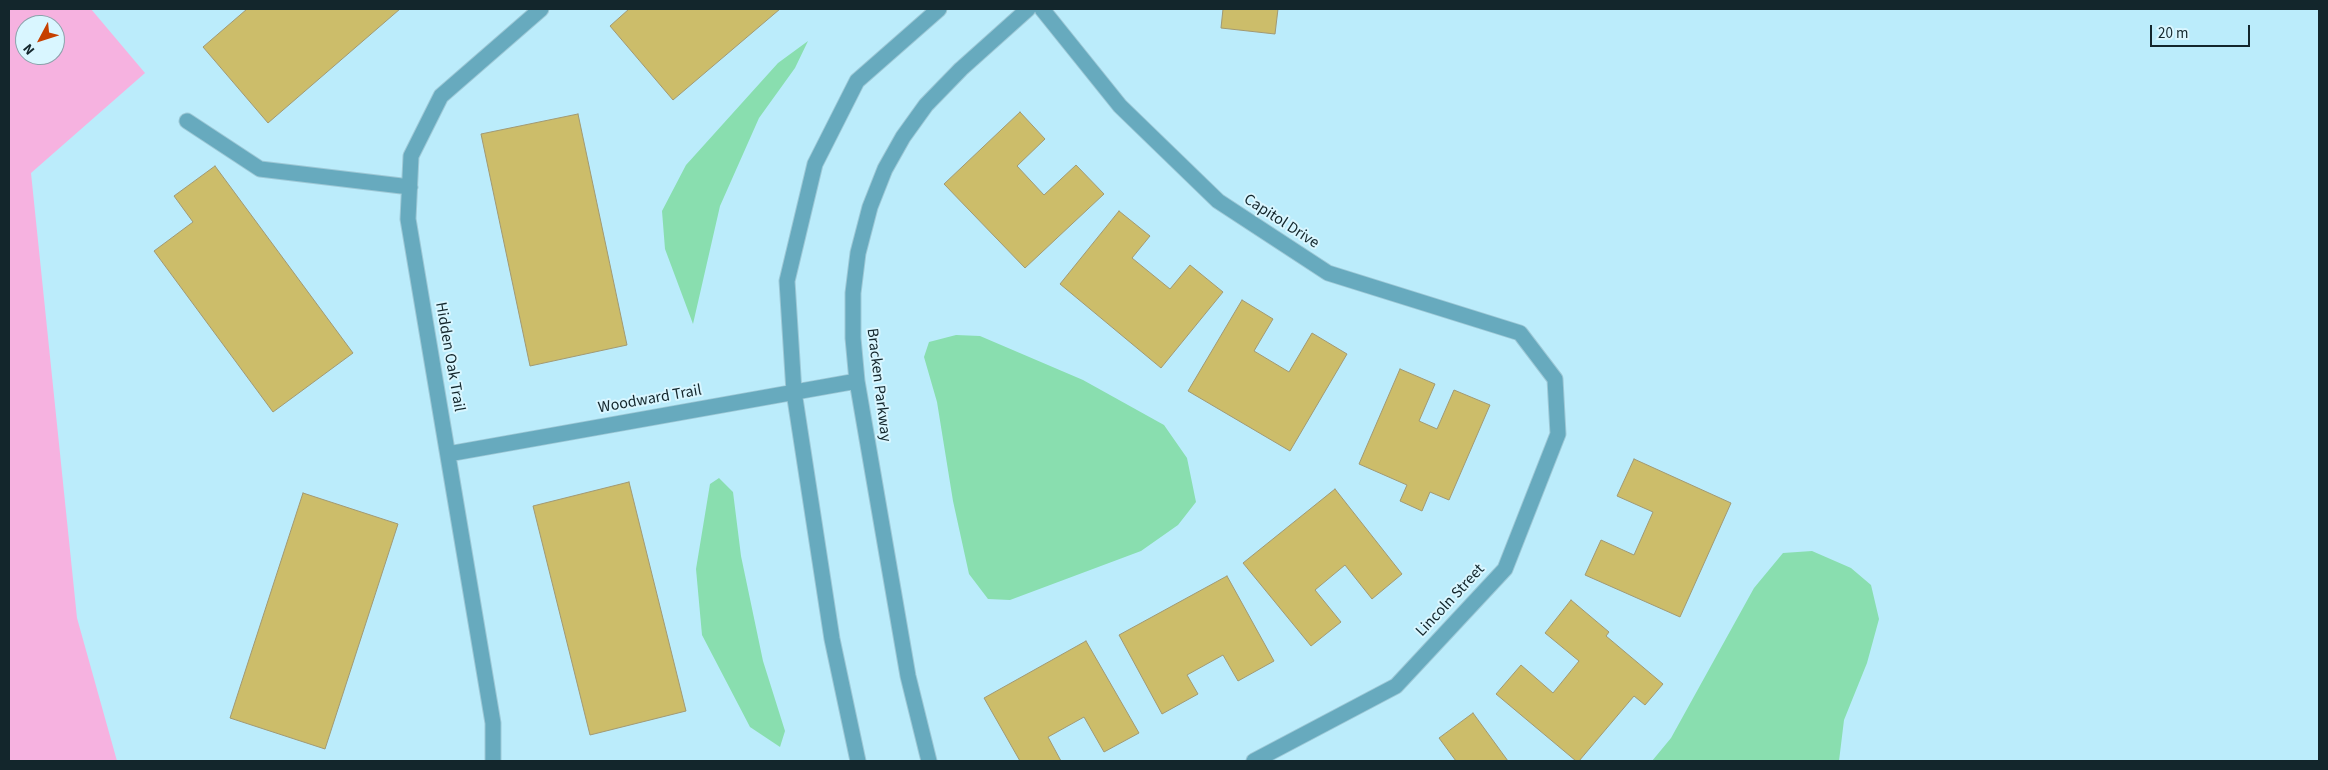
<!DOCTYPE html>
<html>
<head>
<meta charset="utf-8">
<style>
  body { margin:0 }
  #map { position:relative; width:2328px; height:770px; overflow:hidden; background:#bbecfb; font-family:"Source Sans 3",sans-serif }
  canvas { display:block }
  .frame { position:absolute; inset:0; border:10px solid #13262c; pointer-events:none }
  .north { position:absolute; left:15px; top:15px; width:50px; height:50px; box-sizing:border-box; background:#d9f6ff; border:1px solid #8aa3ab; border-radius:50%; rotate:230deg; font-size:14px; font-weight:700; line-height:20px; text-align:center; color:#13262c }
  .north::after { content:''; display:block; margin:auto; width:18px; height:22px; background:#c64000; clip-path:polygon(50% 0,100% 100%,50% 72%,0 100%) }
  .scale { position:absolute; left:2150px; top:25px; width:100px; height:22px; box-sizing:border-box; border:2px solid #13262c; border-top:0; padding-left:6px; font-size:15px; line-height:18px; white-space:nowrap; color:#13262c; -webkit-text-stroke:4px #d9f6ff; paint-order:stroke }
</style>
</head>
<body>
<div id="map">
<canvas width="2328" height="770"></canvas>
<div class="frame"></div>
<div class="north">N</div>
<div class="scale">20 m</div>
</div>
<script>
const ctx = document.querySelector('canvas').getContext('2d');
ctx.lineJoin = 'round';
function paint(path, color) {
  ctx.fillStyle = color;
  ctx.fill(path, 'evenodd');
}
function poly(rows) {
  const path = new Path2D();
  for (const r of rows) {
    path.moveTo(r[0], r[1]);
    for (let i = 2; i < r.length; i += 2) path.lineTo(r[i], r[i + 1]);
  }
  return path;
}
function stroke(path, color, width, dash) {
  ctx.strokeStyle = color;
  ctx.lineWidth = width;
  ctx.lineCap = dash ? 'butt' : 'round';
  ctx.setLineDash(dash || []);
  ctx.stroke(path);
}
function drawText(font, color, halo, rows, align = 'center') {
  ctx.font = font + ' "Source Sans 3",sans-serif';
  ctx.lineWidth = 4;
  ctx.setLineDash([]);
  ctx.textBaseline = 'middle';
  ctx.strokeStyle = halo;
  ctx.fillStyle = color;
  for (const [text, x, y, turn = 0] of rows) {
    ctx.save();
    ctx.translate(x, y);
    ctx.rotate((+turn || 0) * Math.PI / 180);
    ctx.textAlign = isNaN(turn) ? turn : align;
    if (halo) ctx.strokeText(text, 0, 0);
    ctx.fillText(text, 0, 0);
    ctx.restore();
  }
}
paint(poly([
  [9,9,91,9,145,73,31,173,77,618,117,761,9,761],
  [25,25,55,25,55,55,25,55]
]), '#f6b2e0');
paint(poly([
  [808,41,795,68,759,118,720,206,693,324,665,249,662,211,686,165,778,63],
  [956,335,980,336,1083,380,1164,425,1187,458,1196,502,1178,525,1141,551,1010,600,988,599,969,574,953,501,937,402,924,357,929,342],
  [719,478,733,492,741,556,763,661,785,731,780,747,750,727,702,635,696,569,710,484],
  [1812,551,1851,568,1871,585,1879,619,1867,663,1844,720,1839,761,1652,761,1671,738,1754,588,1783,553]
]), '#89deaf');
const building = poly([
  [247,9,400,9,268,123,203,47,247,9],
  [629,9,780,9,673,100,610,26,629,9],
  [1223,9,1278,9,1275,34,1221,28,1223,9],
  [1020,112,1045,139,1017,166,1044,195,1076,165,1104,194,1025,268,944,184,1020,112],
  [578,114,627,345,530,366,481,134,578,114],
  [215,166,353,353,273,412,154,251,193,222,174,196,215,166],
  [1119,211,1150,236,1132,258,1170,289,1190,265,1223,292,1161,368,1060,284,1119,211],
  [1242,300,1273,319,1254,351,1289,372,1312,333,1347,354,1290,451,1188,391,1242,300],
  [1400,369,1435,384,1419,421,1437,429,1454,390,1490,405,1449,500,1430,492,1422,511,1400,501,1407,485,1359,464,1400,369],
  [1634,459,1731,503,1680,617,1585,575,1601,540,1634,555,1653,512,1617,496,1634,459],
  [629,482,686,711,590,735,533,506,629,482],
  [1335,489,1402,574,1372,599,1345,565,1315,590,1341,622,1311,646,1243,563,1335,489],
  [303,493,398,524,325,749,230,718,303,493],
  [1227,576,1274,661,1238,681,1223,655,1187,675,1198,694,1162,714,1119,635,1227,576],
  [1571,600,1609,632,1606,636,1663,684,1645,705,1634,696,1579,761,1576,761,1496,694,1521,665,1553,693,1579,661,1545,633,1571,600],
  [1086,641,1139,733,1104,752,1084,717,1048,737,1061,761,1020,761,984,698,1086,641],
  [1473,713,1508,761,1456,761,1439,738,1473,713]
]);
paint(building, '#ccbd6a');
stroke(building, '#a19973', 1);
const minor = poly([
  [1042,9,1120,106,1218,201,1328,273,1520,333,1555,379,1558,434,1505,569,1396,686,1254,761],
  [187,121,260,169,410,187],
  [448,454,857,381],
  [493,761,493,723,408,219,411,156,441,96,541,9],
  [858,761,832,639,794,392,787,281,815,164,857,81,939,9],
  [929,761,908,676,857,381,853,338,853,293,858,253,870,207,885,169,903,137,926,105,961,69,1028,9]
]);
stroke(minor, '#9dc8d6', 17);
stroke(minor, '#67aabe', 15);
drawText('16px', '#13262c', '#d9f6ff', [
  ["Capitol Drive",1281,222,33],
  ["Hidden Oak Trail",449,357,80],
  ["Bracken Parkway",878,385,83],
  ["Woodward Trail",650,400,-10],
  ["Lincoln Street",1451,601,-47]
]);
</script>
</body>
</html>
